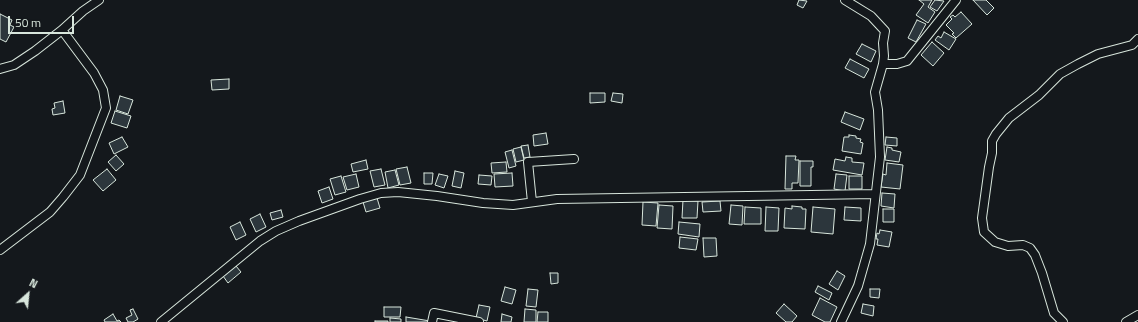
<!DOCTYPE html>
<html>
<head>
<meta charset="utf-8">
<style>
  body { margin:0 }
  #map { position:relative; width:1138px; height:322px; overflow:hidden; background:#14181c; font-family:"Titillium Web",sans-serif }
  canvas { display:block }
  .north { position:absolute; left:8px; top:274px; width:40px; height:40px; -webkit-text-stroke:3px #14181c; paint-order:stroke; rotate:27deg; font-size:11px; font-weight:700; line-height:16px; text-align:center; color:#d8e6dc }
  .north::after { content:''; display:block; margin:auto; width:14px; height:18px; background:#d8e6dc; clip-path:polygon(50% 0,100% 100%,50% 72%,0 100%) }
  .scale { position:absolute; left:8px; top:16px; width:66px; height:18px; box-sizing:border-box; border:2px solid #d8e6dc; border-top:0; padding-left:5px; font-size:12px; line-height:14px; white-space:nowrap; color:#d8e6dc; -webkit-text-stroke:3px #14181c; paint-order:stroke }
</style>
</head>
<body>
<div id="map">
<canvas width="1138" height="322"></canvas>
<div class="north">N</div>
<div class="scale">50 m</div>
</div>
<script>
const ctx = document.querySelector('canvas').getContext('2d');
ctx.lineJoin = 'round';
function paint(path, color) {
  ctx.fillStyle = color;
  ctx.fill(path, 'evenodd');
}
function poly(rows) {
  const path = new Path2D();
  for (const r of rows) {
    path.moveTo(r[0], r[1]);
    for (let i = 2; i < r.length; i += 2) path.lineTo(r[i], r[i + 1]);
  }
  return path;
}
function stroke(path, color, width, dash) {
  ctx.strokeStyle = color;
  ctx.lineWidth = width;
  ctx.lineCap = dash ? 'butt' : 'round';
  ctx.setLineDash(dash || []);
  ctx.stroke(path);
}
const building = poly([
  [799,0,807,1,803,8,797,5,799,0],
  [919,0,932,0,928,7,935,12,928,23,916,15,924,4,919,0],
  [935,0,944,1,937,11,930,7,935,0],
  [973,0,986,0,994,8,987,15,973,0],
  [961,12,972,24,956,38,952,34,954,33,946,25,952,19,950,17,953,15,955,17,961,12],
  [0,14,12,20,10,25,14,27,6,42,0,39,0,14],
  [917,20,926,24,916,42,908,38,917,20],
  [944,32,956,39,949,50,935,40,938,36,941,38,944,32],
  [932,42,944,53,933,66,921,55,932,42],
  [862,44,876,51,871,62,856,54,862,44],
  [850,59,869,69,864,78,845,68,850,59],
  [229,79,229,89,212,90,211,80,229,79],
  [590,93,605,93,605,102,590,103,590,93],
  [613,93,623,94,622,103,611,101,613,93],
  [120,96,133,100,128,114,116,110,120,96],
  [63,101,65,113,53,115,52,109,55,108,54,103,63,101],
  [115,111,131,116,127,128,111,123,115,111],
  [845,112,864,119,860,130,841,122,845,112],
  [546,133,548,144,534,146,533,135,546,133],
  [849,135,856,136,856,138,861,139,860,142,863,143,861,154,842,151,844,137,849,137,849,135],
  [122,137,128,147,114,154,109,143,122,137],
  [886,137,897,138,897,146,885,145,886,137],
  [528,145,530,157,524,158,521,146,528,145],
  [521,147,524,160,516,162,513,149,521,147],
  [887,147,892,148,892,150,901,152,899,162,885,160,887,147],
  [512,150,516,166,509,168,505,152,512,150],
  [116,155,124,164,116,171,108,162,116,155],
  [786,156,796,156,795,160,799,160,798,183,792,183,792,189,785,189,786,156],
  [846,157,852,158,852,162,864,163,862,175,833,170,835,159,845,161,846,157],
  [366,160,368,169,353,172,351,164,366,160],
  [800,161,813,161,813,167,811,167,811,186,800,186,800,161],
  [506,162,507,172,492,173,491,163,506,162],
  [887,163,903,165,900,189,881,187,883,174,886,175,887,163],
  [407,167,411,183,400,185,396,169,407,167],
  [107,169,116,180,103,191,93,180,107,169],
  [381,169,385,185,374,187,370,171,381,169],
  [395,170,399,185,388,188,385,172,395,170],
  [455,171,464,173,461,188,452,186,455,171],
  [424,173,433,173,432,184,424,184,424,173],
  [512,173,513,186,495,187,494,174,512,173],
  [356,174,359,187,347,190,343,177,356,174],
  [439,174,448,176,444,188,435,185,439,174],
  [836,174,847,175,845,191,834,189,836,174],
  [479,175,492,176,491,185,478,184,479,175],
  [341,176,346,192,335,195,330,179,341,176],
  [849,176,862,176,862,189,849,189,849,176],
  [329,187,333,199,322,203,318,191,329,187],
  [882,193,895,194,894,208,881,206,882,193],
  [377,198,380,208,366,212,363,202,377,198],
  [683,200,698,201,697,218,682,218,683,200],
  [720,201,721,211,703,212,702,202,720,201],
  [643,202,658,203,656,226,642,225,643,202],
  [659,205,673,206,672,229,657,228,659,205],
  [731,205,743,206,742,225,729,224,731,205],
  [792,206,802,207,802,209,806,209,805,229,784,228,785,208,792,209,792,206],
  [745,207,761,208,761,224,744,224,745,207],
  [766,207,779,208,778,231,765,231,766,207],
  [813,207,835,209,833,234,811,232,813,207],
  [845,207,861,208,861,221,844,220,845,207],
  [883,209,894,209,894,222,883,222,883,209],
  [281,210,283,217,272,220,270,213,281,210],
  [260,214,266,227,256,232,250,219,260,214],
  [240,222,246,235,236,240,230,227,240,222],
  [679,222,700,224,699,237,678,234,679,222],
  [880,230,892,232,889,247,877,245,878,239,876,239,877,233,879,234,880,230],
  [680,237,698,239,696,250,679,248,680,237],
  [703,238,716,238,717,256,704,257,703,238],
  [236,266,241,272,228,283,223,276,236,266],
  [837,271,845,276,838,290,829,284,837,271],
  [550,273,558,273,558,283,551,284,550,273],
  [818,286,832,293,829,300,815,292,818,286],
  [505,287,516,290,512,304,501,301,505,287],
  [528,289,538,290,536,307,526,306,528,289],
  [870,289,880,289,879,298,870,297,870,289],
  [820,298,837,307,830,322,825,322,812,315,820,298],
  [784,304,797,316,792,322,786,322,776,313,784,304],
  [863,304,874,306,873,316,861,313,863,304],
  [479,305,490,307,487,321,476,318,479,305],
  [384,307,401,307,400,317,384,317,384,307],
  [133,309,138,319,133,322,128,322,126,318,132,315,130,310,133,309],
  [525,309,536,310,536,322,524,322,525,309],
  [538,312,548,312,548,322,537,322,538,312],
  [113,314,117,321,119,320,121,322,105,322,104,320,113,314],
  [502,314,512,317,511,322,501,322,502,314],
  [406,317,430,321,430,322,406,322,406,317],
  [390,318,401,319,401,322,390,322,390,318],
  [375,321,388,321,388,322,375,322,375,321]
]);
paint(building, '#2c363c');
stroke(building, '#d8e6dc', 1);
const street = poly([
  [845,0,871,16,885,31,883,43,884,56,883,64],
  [0,69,14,65,35,51,62,30,83,11,99,0],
  [532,202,528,162,574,159],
  [0,250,50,212,63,197,80,175,106,108,103,90,94,73,62,30],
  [161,322,260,241,276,231,299,221,360,199,381,193,398,192,437,196,483,203,513,205,557,199,875,194],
  [432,322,434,313,479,322],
  [841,322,858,286,870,244,880,157,878,110,875,92,883,64,897,64,907,61,956,0],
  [1063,322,1054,313,1042,273,1035,255,1030,248,1023,245,1008,246,995,242,984,232,982,218,989,167,992,153,992,141,996,134,1009,118,1039,95,1060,74,1078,64,1098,54,1132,45,1138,39],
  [1126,322,1138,315]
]);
stroke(street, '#d8e6dc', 10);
stroke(street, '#14181c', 8);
</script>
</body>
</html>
